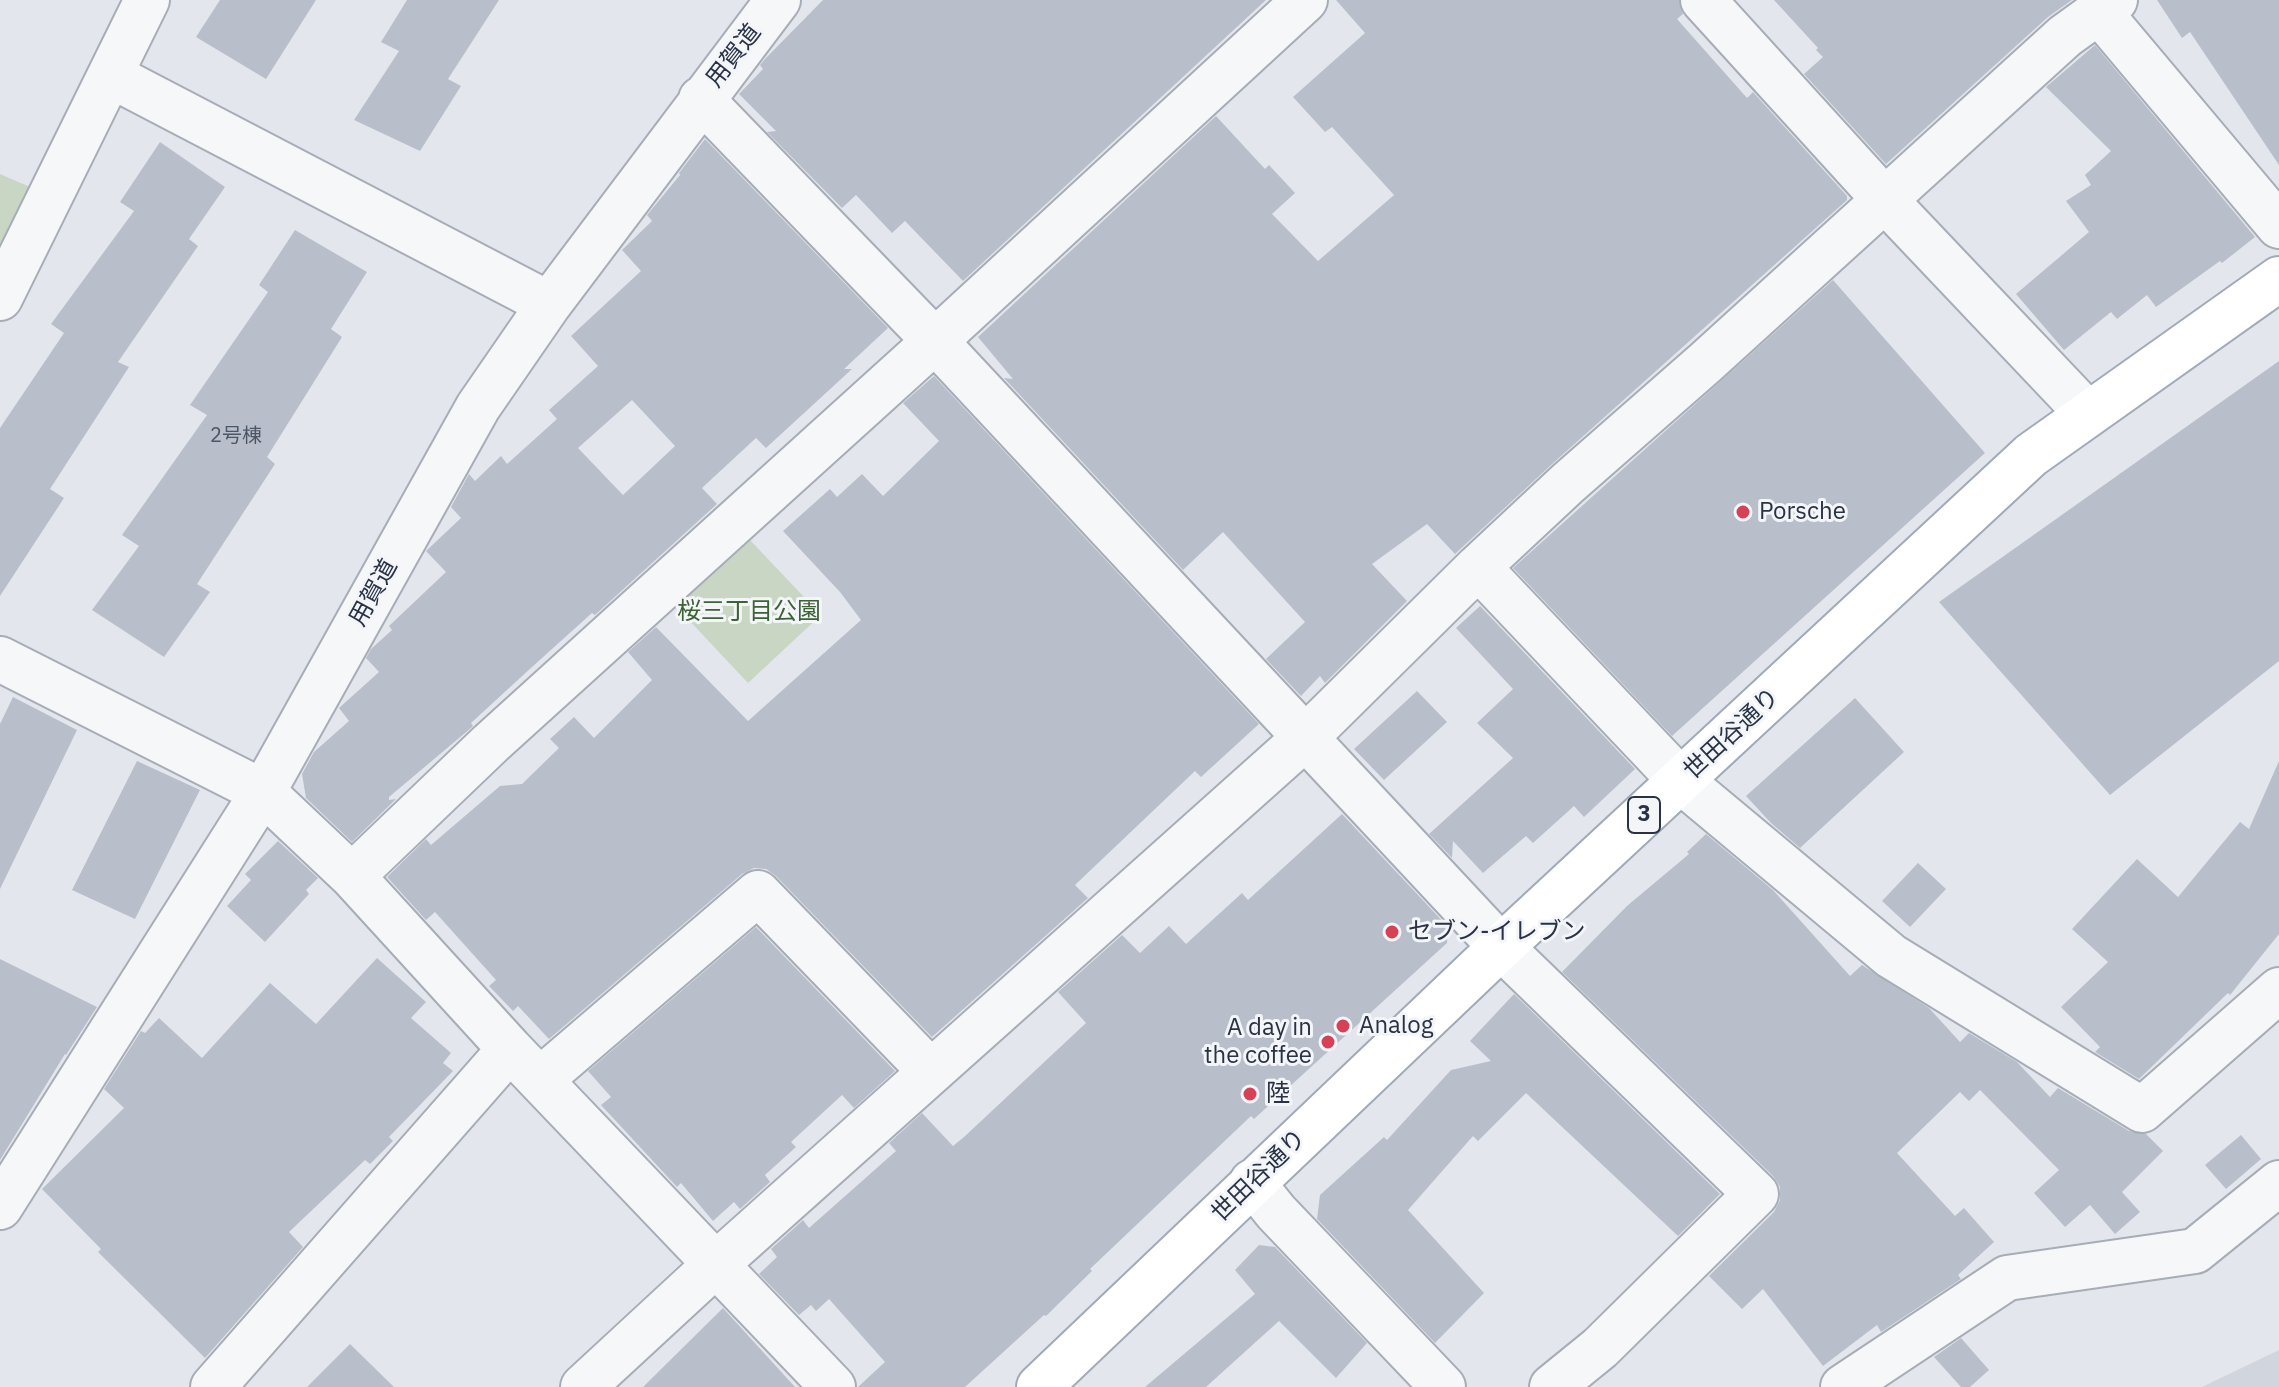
<!DOCTYPE html>
<html>
<head>
<meta charset="utf-8">
<style>
  body { margin:0 }
  canvas { display:block; background:#e3e6ec }
</style>
</head>
<body>
<canvas width="2279" height="1387"></canvas>
<script>
const ctx = document.querySelector('canvas').getContext('2d');
ctx.lineJoin = 'round';
function paint(path, color) {
  ctx.fillStyle = color;
  ctx.fill(path, 'evenodd');
}
function poly(rows) {
  const path = new Path2D();
  for (const r of rows) {
    path.moveTo(r[0], r[1]);
    for (let i = 2; i < r.length; i += 2) path.lineTo(r[i], r[i + 1]);
  }
  return path;
}
function stroke(path, color, width, dash) {
  ctx.strokeStyle = color;
  ctx.lineWidth = width;
  ctx.lineCap = dash ? 'butt' : 'round';
  ctx.setLineDash(dash || []);
  ctx.stroke(path);
}
function drawText(font, color, halo, rows, align = 'center') {
  ctx.font = font + ' "IBM Plex Sans","Noto Sans JP",sans-serif';
  ctx.lineWidth = 6;
  ctx.setLineDash([]);
  ctx.textBaseline = 'middle';
  ctx.strokeStyle = halo;
  ctx.fillStyle = color;
  for (const [text, x, y, turn = 0] of rows) {
    ctx.save();
    ctx.translate(x, y);
    ctx.rotate((+turn || 0) * Math.PI / 180);
    ctx.textAlign = isNaN(turn) ? turn : align;
    if (halo) ctx.strokeText(text, 0, 0);
    ctx.fillText(text, 0, 0);
    ctx.restore();
  }
}
paint(poly([
  [2279,1350,2279,1387,2202,1387]
]), '#d0d5de');
paint(poly([
  [0,174,30,187,0,250],
  [749,539,821,615,748,683,685,616,689,594]
]), '#c8d6c3');
paint(poly([
  [220,0,316,0,266,79,196,37],
  [407,0,499,0,448,79,461,86,420,151,354,120,399,51,381,42],
  [823,0,1266,0,963,281,905,221,892,233,856,195,842,208,767,132,776,131,739,94,763,69,760,65,765,59],
  [1336,0,1679,0,1683,14,1677,19,1747,98,1753,92,1847,196,1847,200,1551,465,1455,554,1427,524,1372,564,1407,601,1325,683,1320,676,1301,696,1266,659,1305,622,1223,532,1183,570,1004,378,1013,379,978,337,1216,116,1265,169,1269,165,1295,193,1272,214,1318,261,1394,195,1332,127,1325,132,1293,97,1365,33],
  [1774,0,2072,0,2048,17,1886,164,1804,74,1823,57,1816,50,1818,48],
  [2157,0,2279,0,2279,165,2190,32,2182,38],
  [2095,45,2255,237,2222,263,2220,261,2156,307,2147,295,2117,319,2111,312,2064,350,2016,294,2089,232,2066,201,2091,185,2085,175,2111,151,2046,87],
  [705,139,888,328,844,369,852,369,766,448,756,438,702,488,717,504,595,615,592,613,532,667,471,723,473,726,471,728,389,797,389,800,396,799,352,842,306,798,302,774,314,752,349,721,339,708,379,672,366,658,371,649,392,630,389,626,446,572,426,551,461,518,451,507,469,474,475,481,501,456,507,464,557,419,549,410,598,366,571,336,641,271,622,250,652,221,647,215,680,175,679,173],
  [632,400,675,446,623,495,578,448],
  [160,142,225,187,189,239,198,246,118,362,129,367,50,489,64,498,0,596,0,428,64,333,51,324,134,211,120,202],
  [295,230,367,272,331,329,342,337,267,457,275,464,197,584,210,592,164,657,92,610,139,546,122,535,207,415,190,405,268,292,259,285],
  [1833,280,1985,453,1672,736,1513,568],
  [2279,361,2279,661,2110,795,1939,602],
  [934,376,1259,724,1201,777,1195,771,1075,885,1088,898,932,1037,776,876,766,869,754,868,742,874,549,1039,518,1006,513,1011,489,986,496,980,435,912,426,920,387,877,426,839,431,845,500,786,522,784,559,748,550,739,574,717,594,738,652,680,628,652,656,627,748,721,861,620,840,592,783,531,830,489,837,497,862,474,883,496,939,441,903,403],
  [1480,606,1635,769,1584,817,1574,806,1533,843,1526,836,1483,873,1453,841,1452,858,1429,834,1513,758,1477,723,1513,689,1456,628],
  [1417,691,1447,722,1384,780,1354,749],
  [13,697,77,730,0,889,0,724],
  [1855,698,1904,752,1800,848,1771,823,1746,796],
  [137,761,200,790,135,919,72,890],
  [2279,761,2279,934,2230,995,2228,993,2139,1079,2095,1052,2100,1047,2061,1007,2108,962,2072,929,2137,859,2178,897,2240,822,2249,829],
  [1342,814,1448,927,1447,943,1254,1119,1251,1116,1090,1269,1092,1271,1046,1316,1044,1315,965,1387,858,1387,885,1362,829,1299,816,1311,811,1305,799,1315,759,1274,777,1257,771,1249,803,1220,809,1228,896,1151,889,1143,922,1113,953,1146,964,1137,1086,1023,1058,992,1122,935,1140,953,1169,926,1186,944,1242,893,1248,900],
  [1706,834,1773,890,1850,976,1862,965,1929,1008,1960,1042,1969,1033,2017,1062,2050,1097,2058,1088,2129,1131,2146,1134,2163,1151,2122,1192,2140,1212,2115,1234,2090,1205,2065,1227,2034,1193,2059,1170,1980,1090,1969,1101,1960,1092,1897,1153,1955,1216,1964,1208,1994,1242,1958,1275,1961,1279,1881,1332,1877,1325,1823,1366,1763,1289,1742,1309,1709,1276,1774,1212,1780,1200,1780,1187,1773,1176,1562,972,1627,906,1689,854,1687,852],
  [278,841,318,878,306,890,309,894,265,942,227,906,251,880,245,874],
  [1918,863,1946,889,1910,927,1882,901],
  [756,927,895,1071,854,1108,842,1095,791,1142,796,1147,765,1175,770,1182,740,1209,734,1202,713,1221,681,1183,677,1187,601,1105,611,1097,588,1071],
  [377,958,426,1002,411,1018,451,1053,443,1063,453,1071,389,1137,393,1141,370,1164,365,1160,289,1232,303,1247,205,1358,98,1252,101,1249,42,1189,124,1108,104,1089,141,1031,145,1033,159,1018,202,1058,270,983,316,1024],
  [0,959,97,1007,66,1055,65,1054,0,1160],
  [1514,994,1720,1194,1678,1236,1526,1093,1478,1141,1473,1136,1408,1210,1484,1293,1435,1343,1317,1219,1320,1195,1384,1137,1387,1140,1451,1070,1491,1061,1470,1041],
  [2241,1135,2261,1159,2226,1189,2205,1165],
  [1259,1245,1275,1247,1367,1343,1336,1378,1279,1321,1206,1387,1145,1387,1255,1294,1235,1270],
  [723,1308,795,1387,643,1387],
  [1961,1338,1989,1370,1970,1387,1961,1387,1934,1357],
  [350,1344,394,1387,307,1387]
]), '#b9bfca');
const minor = poly([
  [1703,0,1884,199,2088,414],
  [2100,13,2279,226],
  [110,75,549,304],
  [701,99,935,341,1501,947,1756,1194,1600,1348,1552,1387],
  [0,298,147,0],
  [1478,567,1681,781,1891,956,2142,1110,2279,990],
  [0,659,263,792,352,876,510,1049,833,1387],
  [352,876,491,743,935,341,1305,0],
  [541,1079,758,893,931,1072],
  [1252,1182,1276,1212,1443,1387],
  [0,1207,263,792,478,407,549,304,778,0],
  [213,1387,510,1049],
  [583,1387,715,1265,1306,737,1478,567,1568,483,1705,363,2065,36,2115,0],
  [1843,1387,2007,1278,2195,1251,2279,1183]
]);
const primary = poly([
  [1039,1387,1501,947,2031,455,2279,279]
]);
stroke(minor, '#a7adb7', 48);
stroke(primary, '#a1aab8', 48);
stroke(minor, '#f6f7f9', 44);
stroke(primary, '#fff', 44);
for (const [x, y, r, color] of [
  [1743,512,8,"#d74155"],
  [1392,932,8,"#d74155"],
  [1343,1026,8,"#d74155"],
  [1328,1042,8,"#d74155"],
  [1250,1094,8,"#d74155"]
]) {
  const dot = new Path2D();
  dot.arc(x, y, r, 0, 2 * Math.PI);
  ctx.fillStyle = color;
  ctx.fill(dot);
  stroke(dot, '#f3f5f9', 3);
}
drawText('20px', '#4d5666', null, [
  ["2号棟",236,436]
]);
for (const [x, y, w] of [
  [1644,815,32]
]) {
  const box = new Path2D();
  box.roundRect(x - w / 2, y - 18, w, 36, 6);
  ctx.fillStyle = '#f3f5f9';
  ctx.fill(box);
  stroke(box, '#293345', 2);
}
drawText('bold 22px', '#293345', null, [
  ["3",1644,815]
]);
drawText('24px', '#293345', '#f3f5f9', [
  ["用賀道",734,56,-52],
  ["用賀道",374,593,-61],
  ["世田谷通り",1732,734,-43],
  ["世田谷通り",1259,1176,-44]
]);
drawText('24px', '#293345', '#f3f5f9', [
  ["Porsche",1759,512],
  ["セブン-イレブン",1408,932],
  ["Analog",1359,1026],
  ["A day in",1312,1028,"right"],
  ["the coffee",1312,1056,"right"],
  ["陸",1266,1094]
], 'left');
drawText('24px', '#3d6235', '#f3f5f9', [
  ["桜三丁目公園",749,612]
]);
</script>
</body>
</html>
